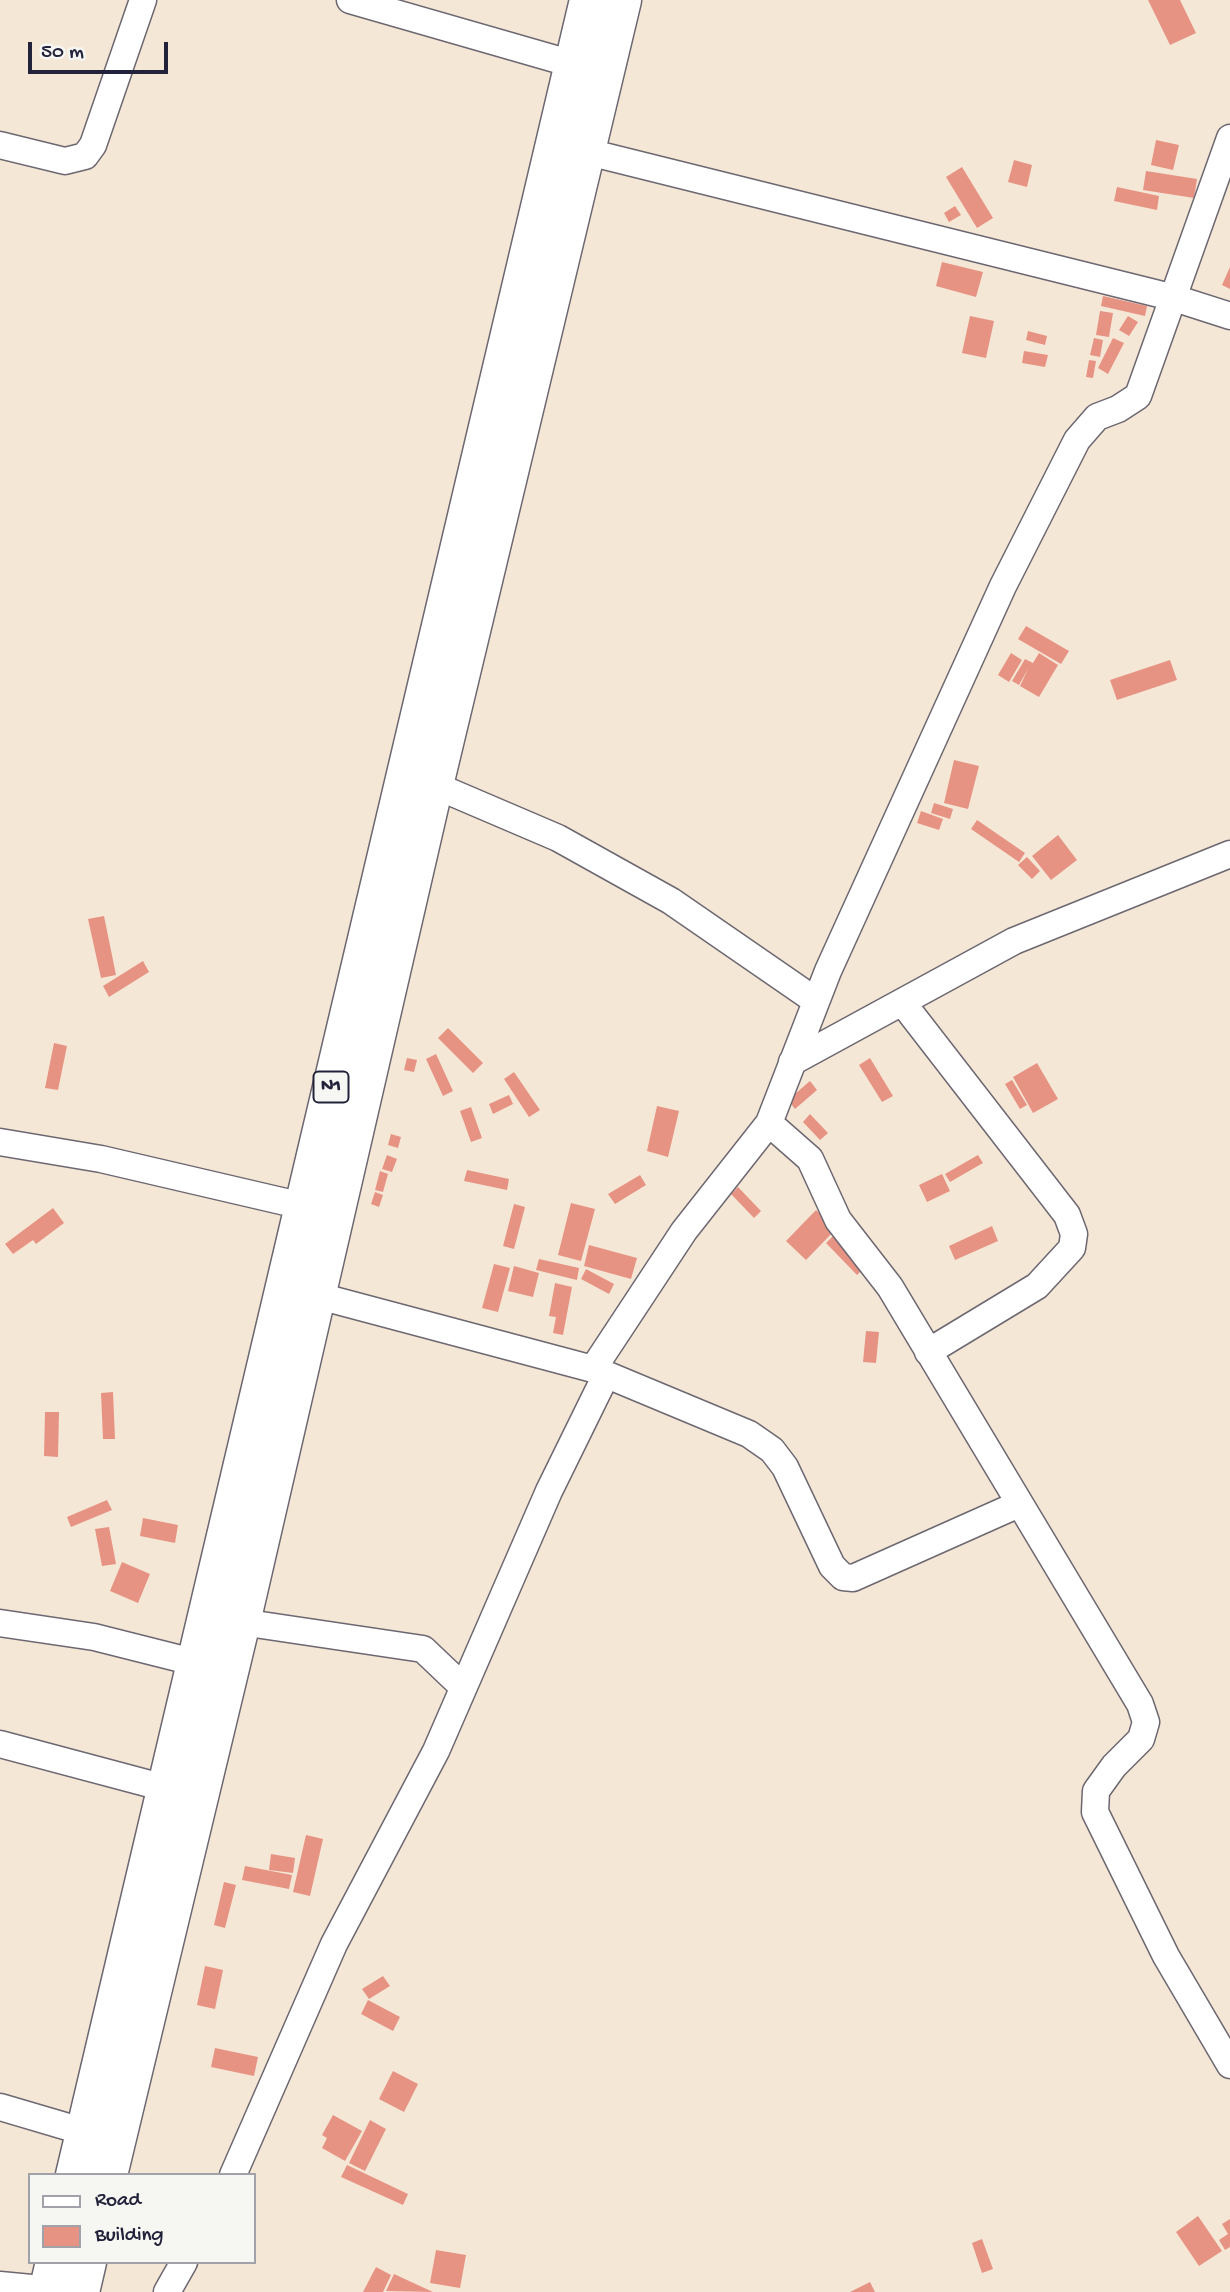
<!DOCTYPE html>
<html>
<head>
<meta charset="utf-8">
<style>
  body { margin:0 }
  #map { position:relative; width:1230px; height:2292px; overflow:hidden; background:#f5e7d6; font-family:"Gochi Hand",sans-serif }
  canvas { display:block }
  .legend { position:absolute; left:28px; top:2173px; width:228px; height:91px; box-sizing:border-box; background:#f6f6f2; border:2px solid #a1a1a9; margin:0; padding:9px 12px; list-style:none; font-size:21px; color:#22223b }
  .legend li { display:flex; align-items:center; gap:14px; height:35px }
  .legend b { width:35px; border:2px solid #a1a1a9 }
  .scale { position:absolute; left:28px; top:42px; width:140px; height:32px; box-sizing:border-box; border:4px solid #22223b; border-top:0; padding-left:9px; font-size:21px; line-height:24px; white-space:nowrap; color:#22223b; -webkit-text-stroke:5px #f6f6f2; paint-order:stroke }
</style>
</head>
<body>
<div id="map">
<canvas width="1230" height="2292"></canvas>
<ul class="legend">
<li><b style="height:9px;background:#fff"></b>Road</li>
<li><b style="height:19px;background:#e79383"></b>Building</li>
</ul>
<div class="scale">50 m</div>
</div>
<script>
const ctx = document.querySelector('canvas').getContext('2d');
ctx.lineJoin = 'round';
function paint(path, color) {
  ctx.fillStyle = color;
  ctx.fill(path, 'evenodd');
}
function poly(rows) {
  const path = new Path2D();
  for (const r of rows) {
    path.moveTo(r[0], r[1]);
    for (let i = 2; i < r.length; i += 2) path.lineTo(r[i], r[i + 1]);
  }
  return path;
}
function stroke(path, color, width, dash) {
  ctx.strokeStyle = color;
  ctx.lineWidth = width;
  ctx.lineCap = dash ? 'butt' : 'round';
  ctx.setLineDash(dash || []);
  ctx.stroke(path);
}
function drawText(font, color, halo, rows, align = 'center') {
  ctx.font = font + ' "Gochi Hand",sans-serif';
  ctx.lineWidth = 7;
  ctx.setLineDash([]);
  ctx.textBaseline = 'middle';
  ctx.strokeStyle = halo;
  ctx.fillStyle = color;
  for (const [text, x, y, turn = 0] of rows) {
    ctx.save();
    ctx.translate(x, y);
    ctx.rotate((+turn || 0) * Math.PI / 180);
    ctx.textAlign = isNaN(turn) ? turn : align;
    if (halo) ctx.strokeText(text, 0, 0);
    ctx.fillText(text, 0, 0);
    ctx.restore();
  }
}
paint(poly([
  [1148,0,1180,0,1196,33,1170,45],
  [1156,140,1179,145,1173,170,1151,165],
  [1014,160,1032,165,1027,187,1008,182],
  [962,167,993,218,977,228,946,177],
  [1146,171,1197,179,1194,198,1143,190],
  [1117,187,1159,196,1157,210,1114,201],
  [955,206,961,215,949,222,944,213],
  [942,262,983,272,976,297,936,286],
  [1230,267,1230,289,1222,285],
  [1103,296,1147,306,1145,316,1101,306],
  [1100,311,1113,313,1109,337,1096,335],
  [970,316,994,321,986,358,962,353],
  [1128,316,1138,322,1129,336,1119,330],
  [1028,331,1047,336,1045,345,1026,340],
  [1094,338,1103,340,1100,357,1090,355],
  [1113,338,1124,343,1108,374,1098,368],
  [1024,351,1048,355,1045,367,1022,363],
  [1089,360,1096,361,1093,378,1086,377],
  [1026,626,1069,651,1061,664,1018,639],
  [1011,653,1022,660,1009,682,998,675],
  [1039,653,1058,665,1039,697,1020,686,1028,669,1019,685,1012,681,1025,659,1033,663],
  [1170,660,1177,680,1117,700,1110,680],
  [954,760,979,766,968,809,944,803],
  [934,803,953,809,950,819,931,813],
  [921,811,943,819,939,830,917,823],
  [977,820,1025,853,1019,862,971,829],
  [1058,835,1077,860,1051,880,1032,856],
  [1027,857,1040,871,1032,879,1018,865],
  [104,916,116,975,101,978,88,919],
  [143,961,149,972,109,997,103,986],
  [448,1028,483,1063,473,1073,438,1038],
  [54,1043,67,1046,58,1090,45,1088],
  [436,1054,453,1091,443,1096,426,1059],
  [407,1058,417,1060,414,1072,404,1070],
  [870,1058,893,1096,882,1102,859,1065],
  [1037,1063,1058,1099,1033,1113,1013,1077],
  [514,1072,540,1110,529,1117,504,1079],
  [1012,1080,1027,1105,1020,1109,1005,1084],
  [810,1081,817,1090,795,1109,788,1100],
  [509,1095,513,1104,493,1114,489,1104],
  [657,1106,679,1111,668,1157,647,1151],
  [471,1107,482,1138,471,1142,460,1111],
  [810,1114,828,1133,820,1140,803,1122],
  [391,1134,401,1137,398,1148,388,1145],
  [387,1155,397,1159,392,1172,382,1169],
  [978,1155,983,1163,950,1182,945,1174],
  [467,1170,509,1179,507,1190,464,1181],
  [380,1171,388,1174,383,1192,375,1190],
  [942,1174,950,1191,927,1202,919,1185],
  [640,1175,646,1185,615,1204,608,1194],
  [738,1187,761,1211,754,1218,731,1194],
  [375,1192,383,1195,379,1207,371,1204],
  [571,1203,595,1209,581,1261,558,1255],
  [514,1204,525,1207,514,1249,503,1246],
  [53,1208,64,1223,36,1244,33,1240,13,1254,5,1244],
  [816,1210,836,1229,806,1260,786,1241],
  [992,1226,998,1241,955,1260,949,1246],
  [835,1234,867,1265,857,1275,826,1243],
  [589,1245,637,1258,631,1279,584,1266],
  [539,1259,579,1268,577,1280,536,1270],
  [494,1264,510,1268,498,1312,482,1308],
  [514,1266,539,1273,533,1297,508,1291],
  [586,1269,614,1284,609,1294,581,1279],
  [555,1283,572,1287,563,1335,553,1333,556,1317,549,1316],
  [866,1331,879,1332,876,1363,863,1362],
  [113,1392,115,1439,103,1439,101,1393],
  [45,1412,59,1412,58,1457,44,1456],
  [107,1500,112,1510,71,1527,67,1517],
  [143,1518,178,1525,175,1543,140,1536],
  [109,1527,116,1564,102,1566,95,1529],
  [122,1562,150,1574,138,1603,110,1591],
  [306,1835,323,1839,310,1896,293,1892],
  [271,1854,295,1858,293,1873,269,1870],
  [245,1866,292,1875,289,1889,242,1880],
  [224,1882,236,1885,225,1928,214,1925],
  [205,1966,223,1970,215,2009,197,2005],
  [383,1976,390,1986,369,1999,362,1989],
  [368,2000,400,2017,393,2031,361,2014],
  [215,2048,258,2057,254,2076,211,2067],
  [393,2071,418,2084,404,2112,379,2099],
  [333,2115,362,2131,345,2161,322,2148,327,2138,322,2135],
  [370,2120,386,2129,365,2171,349,2163],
  [347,2165,408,2194,403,2205,341,2177],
  [1198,2216,1222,2251,1199,2266,1176,2232],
  [1230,2219,1230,2247,1225,2250,1219,2240,1228,2234,1222,2224],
  [982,2239,993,2269,982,2273,972,2243],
  [436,2250,466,2255,460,2288,430,2283],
  [376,2267,391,2275,383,2292,363,2292],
  [394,2274,433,2292,386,2291],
  [870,2282,875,2292,850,2292]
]), '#e79383');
const minor = poly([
  [350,0,590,69],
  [0,145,65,161,85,156,93,145,143,0],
  [588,152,1171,297,1230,316],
  [434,785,558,838,671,901,816,1001],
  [902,1002,1067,1215,1074,1234,1072,1248,1037,1286,928,1352],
  [792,1062,1014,941,1230,854],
  [769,1123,810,1159,838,1220,890,1287,1140,1704,1146,1722,1141,1739,1114,1766,1096,1791,1095,1812,1166,1956,1230,2065],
  [0,1142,101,1159,320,1210],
  [315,1295,593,1369,684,1231,769,1123,828,971,1003,586,1077,440,1097,417,1118,409,1138,396,1230,138],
  [593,1369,749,1434,772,1450,785,1467,832,1566,843,1577,853,1578,1019,1504],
  [241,1622,423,1649,463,1687],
  [0,1623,94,1637,213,1667],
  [0,1744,165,1788],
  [0,2107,85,2132],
  [233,2175,334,1944,436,1751,549,1491,606,1375],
  [0,2285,63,2291],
  [167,2292,184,2262]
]);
const highway = poly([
  [75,2175,589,0],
  [108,2175,241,1622,434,785,622,0],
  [48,2292,55,2262],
  [80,2292,87,2262]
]);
stroke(minor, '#6c6771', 29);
stroke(highway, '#6c6771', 41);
stroke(minor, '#fff', 26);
stroke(highway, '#fff', 38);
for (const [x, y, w] of [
  [331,1087,35]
]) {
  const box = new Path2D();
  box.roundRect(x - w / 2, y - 15.5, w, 31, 5);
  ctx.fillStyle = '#f6f6f2';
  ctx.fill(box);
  stroke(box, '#22223b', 2);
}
drawText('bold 19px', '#22223b', null, [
  ["N1",331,1087]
]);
</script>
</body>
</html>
